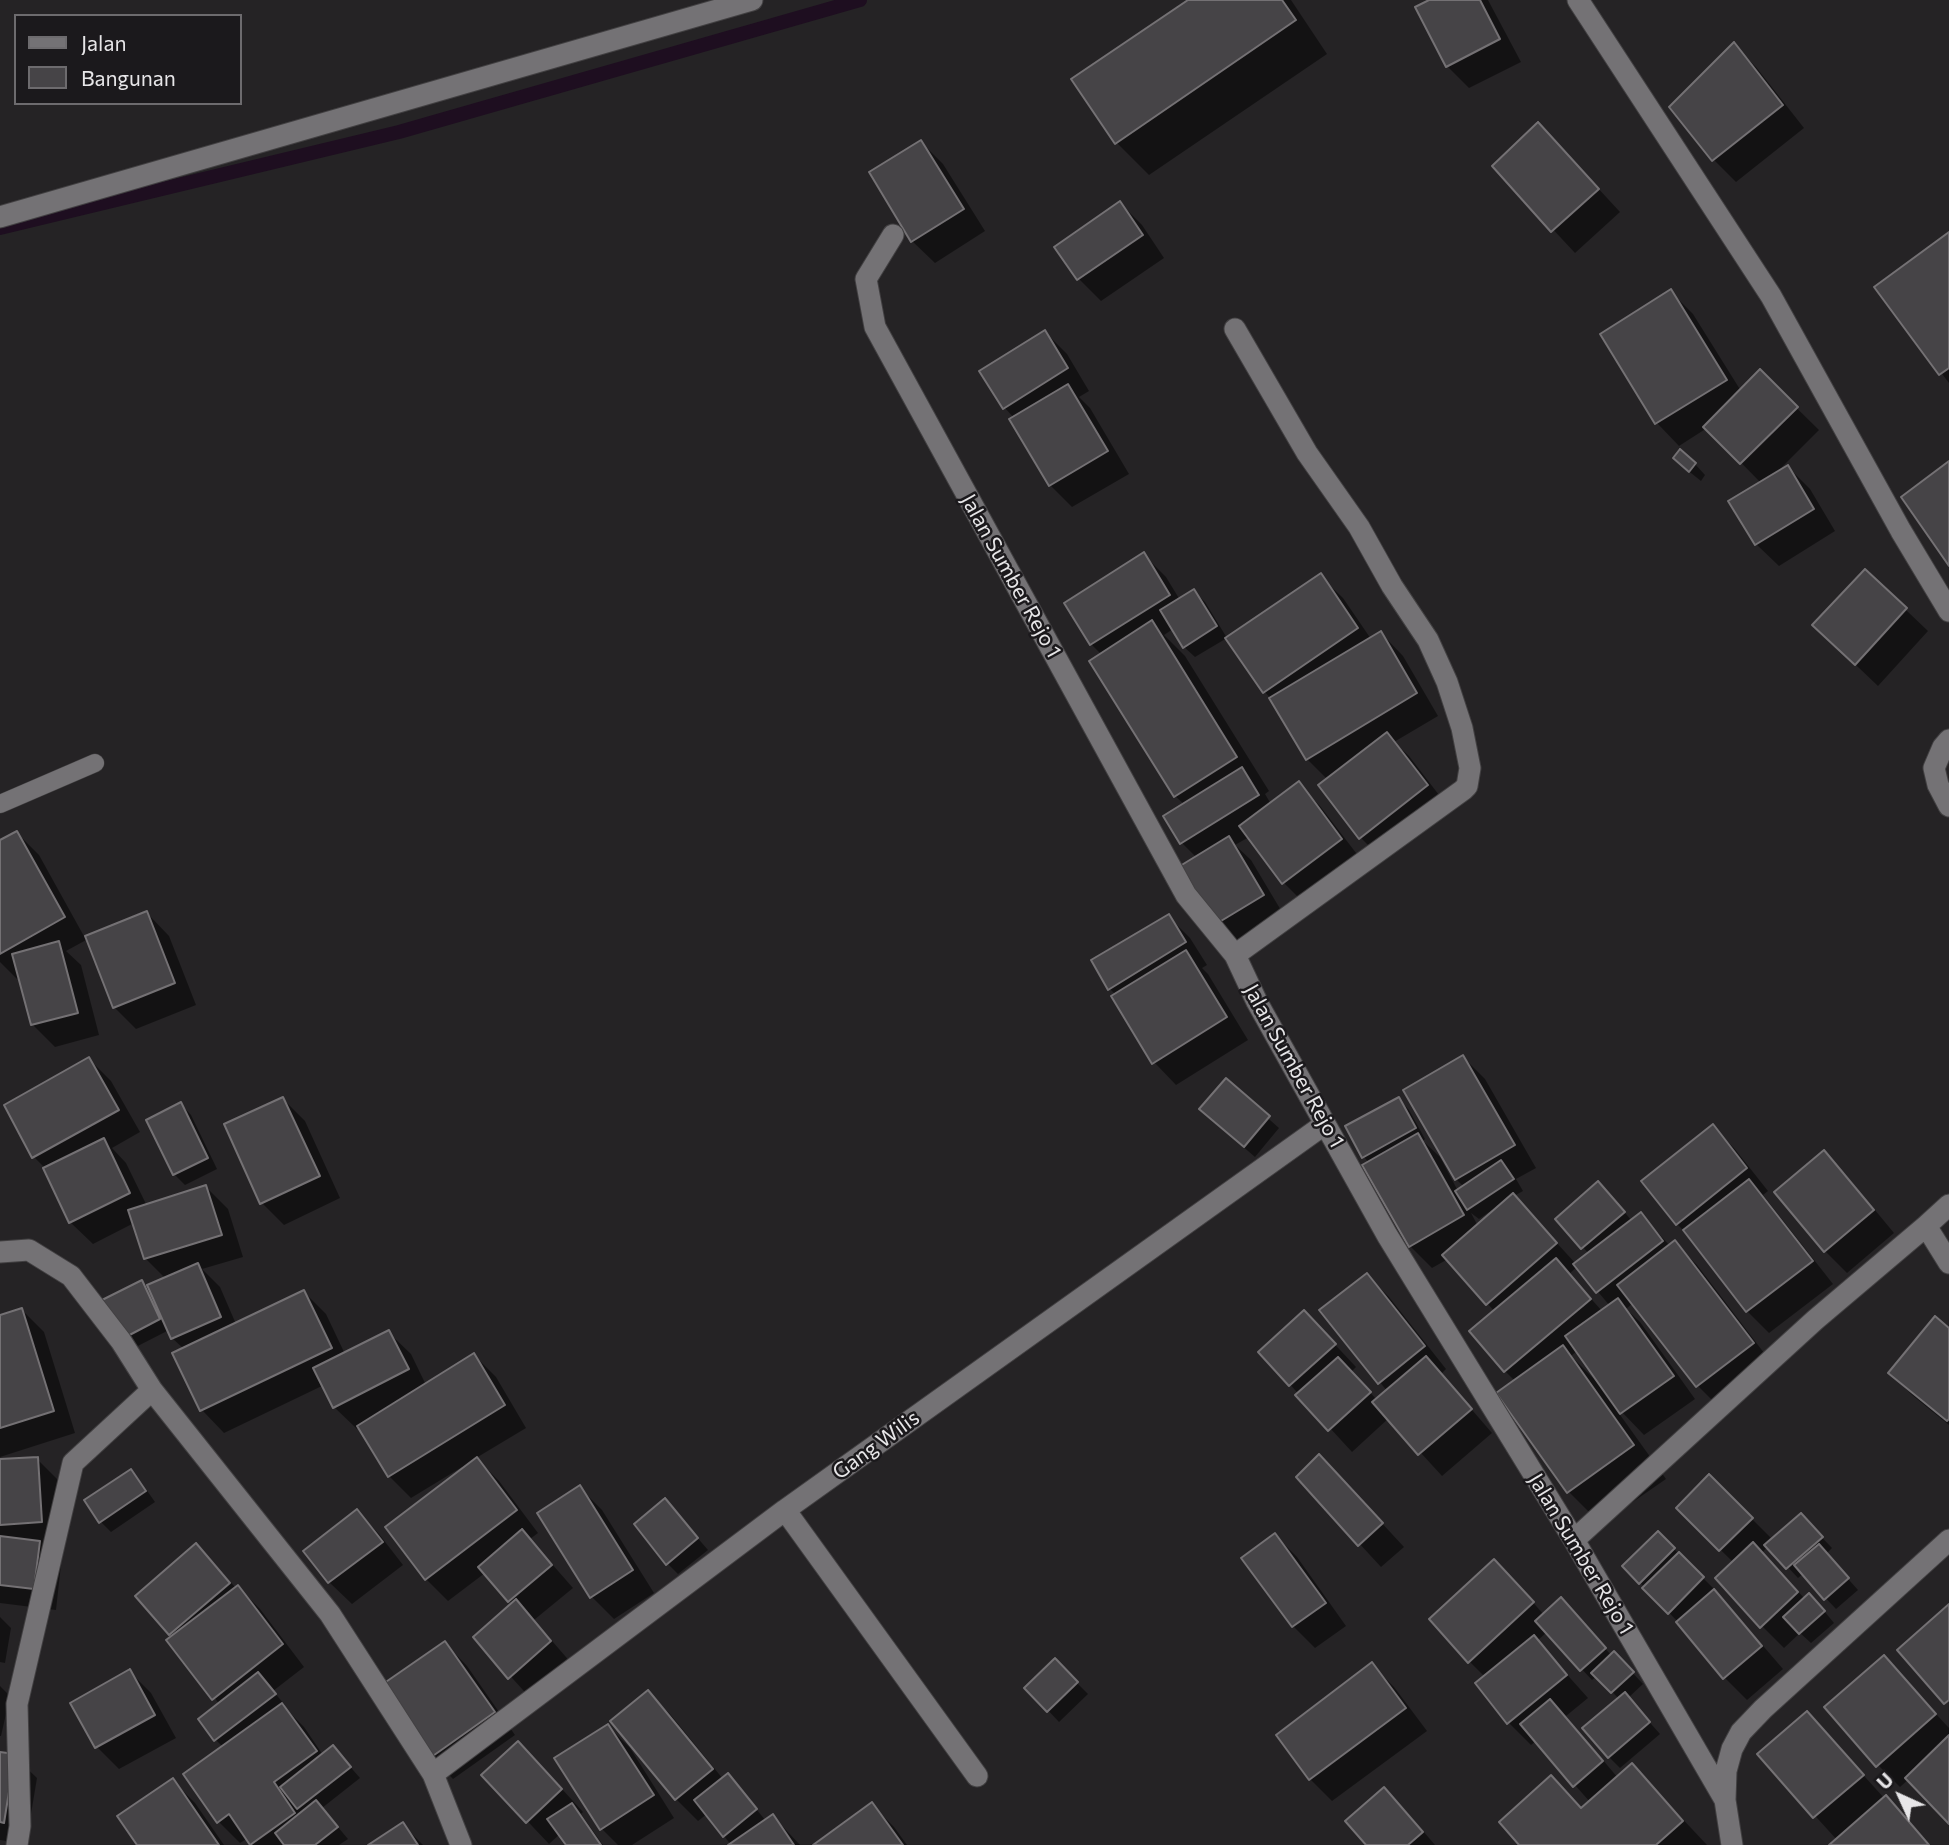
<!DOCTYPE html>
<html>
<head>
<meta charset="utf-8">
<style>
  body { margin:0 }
  #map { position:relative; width:1949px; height:1845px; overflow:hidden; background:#252325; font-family:Commissioner,sans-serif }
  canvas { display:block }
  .legend { position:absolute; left:14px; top:14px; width:228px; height:91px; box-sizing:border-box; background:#1b191c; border:2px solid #6d6b6e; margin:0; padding:9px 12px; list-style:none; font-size:21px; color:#e7e6e8 }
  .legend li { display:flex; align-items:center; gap:14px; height:35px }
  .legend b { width:35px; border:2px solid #6d6b6e }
  .north { position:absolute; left:1865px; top:1761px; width:70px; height:70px; -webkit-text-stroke:5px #1b191c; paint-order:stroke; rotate:315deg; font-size:19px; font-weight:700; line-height:28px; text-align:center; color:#e7e6e8 }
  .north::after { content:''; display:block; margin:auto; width:24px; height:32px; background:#e7e6e8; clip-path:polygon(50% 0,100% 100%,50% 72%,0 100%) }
</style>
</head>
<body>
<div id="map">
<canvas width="1949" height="1845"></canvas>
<ul class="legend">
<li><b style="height:9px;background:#747275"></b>Jalan</li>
<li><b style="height:19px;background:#464447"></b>Bangunan</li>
</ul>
<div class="north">U</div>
</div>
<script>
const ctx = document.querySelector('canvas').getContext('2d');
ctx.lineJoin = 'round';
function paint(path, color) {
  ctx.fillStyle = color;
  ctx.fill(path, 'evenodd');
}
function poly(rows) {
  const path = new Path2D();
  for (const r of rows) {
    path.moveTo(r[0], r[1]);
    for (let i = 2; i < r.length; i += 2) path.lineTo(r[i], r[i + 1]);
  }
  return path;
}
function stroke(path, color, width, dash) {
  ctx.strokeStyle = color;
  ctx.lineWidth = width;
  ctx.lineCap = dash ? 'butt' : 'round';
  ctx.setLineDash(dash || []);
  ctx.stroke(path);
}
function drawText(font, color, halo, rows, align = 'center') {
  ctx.font = font + ' Commissioner,sans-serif';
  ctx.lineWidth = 5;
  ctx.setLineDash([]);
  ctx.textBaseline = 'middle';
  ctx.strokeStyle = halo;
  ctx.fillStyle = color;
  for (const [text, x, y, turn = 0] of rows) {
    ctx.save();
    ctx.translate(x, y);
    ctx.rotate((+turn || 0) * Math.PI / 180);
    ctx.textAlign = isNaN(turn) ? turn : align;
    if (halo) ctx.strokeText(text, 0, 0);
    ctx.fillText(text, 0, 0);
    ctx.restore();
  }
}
paint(poly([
  [1191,0,1291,0,1327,54,1149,175,1116,142],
  [1432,0,1488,0,1521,62,1469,88,1447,66],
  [1734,45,1756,67,1804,128,1736,182,1714,160],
  [921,142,943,164,985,231,935,263,912,241],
  [1560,147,1620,212,1575,253,1494,166],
  [1120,203,1142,225,1164,258,1101,301,1079,279,1056,247],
  [1949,234,1949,383,1876,287],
  [1671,292,1693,314,1741,391,1760,372,1819,430,1777,472,1788,467,1810,489,1835,531,1779,566,1756,544,1761,483,1707,428,1679,446,1657,423,1602,334],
  [1045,332,1067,354,1089,391,1079,397,1090,408,1129,474,1072,507,1050,485,1014,418,1005,408,982,371],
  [1695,464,1705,475,1701,481,1686,469],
  [1144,555,1166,577,1180,600,1194,591,1205,602,1227,638,1195,657,1184,647,1173,629,1164,635,1185,656,1269,791,1265,794,1271,804,1298,784,1320,806,1363,862,1306,905,1284,883,1249,837,1235,845,1251,860,1285,917,1239,945,1217,923,1197,858,1182,843,1185,805,1175,796,1102,655,1091,644,1066,603],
  [1865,571,1928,631,1878,686,1837,647],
  [1320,576,1343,598,1371,639,1381,633,1403,656,1438,716,1394,742,1409,756,1449,808,1383,860,1361,838,1328,780,1307,759,1272,700,1264,691],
  [17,833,39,855,85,938,147,913,169,936,196,1005,136,1029,114,1007,88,939,66,951,81,965,99,1035,55,1047,33,1025,20,977,17,979,0,962,0,842],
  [1168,916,1190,938,1207,965,1202,968,1208,974,1248,1040,1176,1085,1154,1062,1116,995,1109,988],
  [1463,1057,1485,1079,1536,1168,1516,1179,1523,1191,1514,1196,1576,1264,1589,1254,1558,1219,1609,1194,1632,1221,1641,1214,1670,1246,1675,1243,1697,1265,1774,1366,1720,1408,1698,1386,1633,1303,1626,1309,1640,1322,1695,1399,1644,1435,1620,1410,1618,1412,1666,1479,1601,1524,1568,1491,1516,1382,1505,1371,1495,1312,1448,1259,1432,1268,1410,1246,1369,1163,1364,1157,1399,1099,1409,1110,1425,1139,1423,1141,1440,1157,1458,1191,1464,1187,1456,1179],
  [1492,1210,1494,1212,1478,1226,1471,1213,1479,1219],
  [1577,1267,1610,1306,1602,1311,1569,1274],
  [1577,1351,1599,1381,1597,1382,1571,1356],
  [89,1059,111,1081,140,1132,112,1148,126,1163,147,1206,206,1187,228,1209,243,1257,202,1269,220,1287,236,1324,304,1292,326,1314,345,1354,388,1332,411,1354,426,1385,474,1355,496,1377,526,1428,476,1458,499,1481,538,1533,530,1539,573,1588,534,1620,572,1664,532,1700,475,1637,512,1604,485,1573,448,1601,426,1579,463,1469,462,1467,411,1498,389,1476,360,1427,357,1429,334,1407,324,1385,224,1433,202,1410,175,1354,184,1349,172,1338,169,1330,132,1349,121,1339,142,1282,153,1294,166,1279,145,1258,134,1223,93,1244,70,1222,45,1168,34,1157],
  [1226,1081,1279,1128,1255,1157,1212,1120],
  [283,1099,305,1121,340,1198,284,1225,262,1203],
  [181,1104,191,1115,217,1169,185,1185,174,1174],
  [1712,1126,1734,1148,1768,1191,1763,1195,1833,1284,1769,1333,1747,1311,1691,1238,1677,1224],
  [1824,1153,1846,1175,1894,1233,1847,1273,1825,1251],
  [1367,1275,1389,1297,1446,1369,1441,1374,1492,1433,1442,1476,1389,1418,1352,1452,1261,1353,1326,1335,1356,1367,1351,1372,1377,1400,1387,1391,1322,1310],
  [22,1310,44,1332,75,1433,0,1457,0,1317],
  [1949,1330,1949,1425,1912,1395,1890,1373],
  [37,1459,59,1481,63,1543,42,1545,61,1565,56,1610,0,1603,0,1461],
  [131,1471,141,1482,155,1502,111,1532,100,1521],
  [1709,1476,1773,1540,1811,1526,1832,1548,1826,1554,1858,1590,1836,1609,1803,1574,1798,1578,1768,1546,1762,1553,1805,1599,1820,1606,1834,1623,1811,1643,1800,1633,1784,1648,1762,1626,1734,1563,1678,1508],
  [1298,1477,1341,1479,1404,1547,1381,1567],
  [580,1488,602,1510,654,1593,614,1619,592,1597],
  [665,1500,708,1550,678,1574,668,1564],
  [357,1511,379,1534,403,1565,352,1604,329,1582,306,1551],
  [1658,1533,1714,1589,1783,1669,1747,1700,1725,1678,1678,1622,1624,1566],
  [1275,1535,1297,1557,1346,1626,1315,1648,1293,1626,1243,1559],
  [196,1546,236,1588,238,1587,260,1609,304,1667,273,1691,285,1705,283,1706,304,1727,323,1755,333,1747,360,1778,322,1808,348,1839,339,1845,253,1845,248,1838,240,1843,218,1821,223,1747,216,1740,219,1704,173,1637,137,1596],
  [1516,1583,1544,1615,1571,1610,1611,1655,1614,1653,1643,1684,1628,1698,1660,1734,1620,1768,1609,1757,1619,1699,1597,1676,1592,1680,1547,1632,1537,1641,1588,1698,1566,1716,1618,1778,1632,1765,1707,1845,1521,1845,1551,1778,1582,1809,1590,1802,1536,1741,1531,1745,1509,1723,1477,1684,1485,1677,1469,1661],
  [0,1617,11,1628,5,1663,0,1662],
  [445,1643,467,1666,515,1735,453,1779,431,1756],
  [1884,1658,1949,1728,1949,1821,1909,1779,1900,1787,1878,1765],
  [1055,1661,1088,1694,1059,1722,1027,1688],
  [1372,1665,1394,1687,1427,1731,1332,1801,1310,1779],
  [129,1671,151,1693,176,1738,119,1769,97,1747,72,1703],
  [0,1686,10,1696,1,1736,0,1736],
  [648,1692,670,1714,723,1779,728,1775,766,1821,773,1816,800,1845,731,1845,707,1814,698,1821,676,1799],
  [1807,1713,1885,1799,1908,1820,1930,1845,1831,1845,1837,1840,1760,1755],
  [608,1726,630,1748,674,1818,632,1845,618,1845,601,1828],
  [0,1753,14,1756,37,1778,26,1844,0,1840],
  [540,1765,583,1812,581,1814,603,1845,568,1845,560,1834,549,1844,484,1775],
  [172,1780,195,1803,224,1845,139,1845],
  [1384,1789,1406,1811,1435,1845,1368,1845],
  [872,1805,894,1827,907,1845,816,1845],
  [402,1824,423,1845,371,1845]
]), '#0007');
stroke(poly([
  [0,228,399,132,860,0]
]), '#1e0e20', 14);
const building = poly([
  [1188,0,1282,0,1296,20,1115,144,1071,79,1188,0],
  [1429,0,1480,0,1500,39,1446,67,1415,7,1429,0],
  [1734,42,1783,105,1712,161,1669,107,1734,42],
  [1538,122,1599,189,1551,232,1492,166,1538,122],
  [921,140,964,209,911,242,869,172,921,140],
  [1120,201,1143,235,1077,280,1054,247,1120,201],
  [1949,232,1949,368,1939,375,1874,287,1949,232],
  [1671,289,1727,380,1655,424,1600,334,1671,289],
  [1045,330,1068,368,1003,409,979,371,1045,330],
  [1760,369,1798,407,1740,464,1703,427,1760,369],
  [1068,384,1108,451,1049,486,1009,419,1068,384],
  [1680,449,1696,463,1689,472,1673,458,1680,449],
  [1949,461,1949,566,1901,497,1949,461],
  [1788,465,1814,509,1755,545,1728,501,1788,465],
  [1144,552,1170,595,1090,645,1064,603,1144,552],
  [1865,569,1907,608,1855,665,1812,625,1865,569],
  [1321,573,1358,628,1263,693,1225,638,1321,573],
  [1194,589,1217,626,1183,648,1160,610,1194,589],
  [1152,620,1237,757,1174,797,1089,661,1152,620],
  [1381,631,1417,693,1306,760,1269,698,1381,631],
  [1387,732,1428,785,1359,839,1318,785,1387,732],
  [1242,767,1259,795,1180,844,1163,816,1242,767],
  [1299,781,1342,839,1282,884,1239,826,1299,781],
  [17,831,65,917,0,954,0,840,17,831],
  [1229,836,1264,895,1216,924,1180,866,1229,836],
  [147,911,175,983,113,1008,85,936,147,911],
  [1169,914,1186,942,1108,990,1091,960,1169,914],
  [59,941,78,1013,31,1025,12,954,59,941],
  [1186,950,1227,1017,1152,1064,1111,996,1186,950],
  [1463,1055,1515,1145,1455,1180,1403,1090,1463,1055],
  [89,1057,119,1110,32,1158,4,1105,89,1057],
  [1226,1078,1270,1116,1244,1147,1199,1109,1226,1078],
  [283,1097,320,1176,260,1204,224,1124,283,1097],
  [1399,1097,1416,1128,1362,1158,1345,1126,1399,1097],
  [181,1102,208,1158,173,1175,146,1120,181,1102],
  [1713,1124,1747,1168,1676,1225,1641,1181,1713,1124],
  [1418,1133,1464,1215,1409,1247,1362,1165,1418,1133],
  [104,1138,130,1193,69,1223,43,1168,104,1138],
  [1824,1150,1874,1210,1824,1252,1774,1192,1824,1150],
  [1501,1160,1514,1179,1467,1210,1455,1191,1501,1160],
  [1749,1179,1813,1261,1746,1312,1683,1230,1749,1179],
  [1598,1181,1625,1212,1581,1249,1555,1219,1598,1181],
  [206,1185,222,1235,144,1259,128,1210,206,1185],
  [1513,1193,1557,1243,1486,1305,1442,1255,1513,1193],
  [1641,1212,1663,1241,1596,1293,1573,1264,1641,1212],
  [1675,1240,1754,1343,1696,1387,1617,1285,1675,1240],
  [1556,1258,1591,1299,1504,1372,1469,1331,1556,1258],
  [198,1263,221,1317,171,1339,147,1285,198,1263],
  [1367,1273,1425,1346,1378,1384,1319,1310,1367,1273],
  [142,1280,160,1319,120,1340,100,1301,142,1280],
  [304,1290,332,1348,200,1411,172,1353,304,1290],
  [1618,1298,1674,1376,1620,1414,1565,1336,1618,1298],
  [22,1308,54,1411,0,1428,0,1315,22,1308],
  [1304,1310,1336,1344,1289,1386,1258,1352,1304,1310],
  [1935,1316,1949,1328,1949,1419,1947,1421,1888,1373,1935,1316],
  [389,1330,409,1369,333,1408,313,1368,389,1330],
  [1563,1345,1634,1445,1567,1493,1496,1393,1563,1345],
  [474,1353,505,1405,388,1477,357,1426,474,1353],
  [1426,1356,1472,1409,1418,1455,1372,1402,1426,1356],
  [1338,1357,1371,1392,1328,1431,1295,1395,1338,1357],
  [1319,1454,1383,1523,1358,1546,1296,1477,1319,1454],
  [38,1457,42,1522,0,1525,0,1459,38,1457],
  [477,1457,517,1510,425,1580,385,1527,477,1457],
  [131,1469,146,1491,99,1523,84,1500,131,1469],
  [1709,1474,1753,1518,1719,1551,1676,1508,1709,1474],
  [580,1485,633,1570,590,1598,537,1513,580,1485],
  [665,1498,698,1538,666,1565,634,1524,665,1498],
  [357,1509,383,1542,328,1583,303,1551,357,1509],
  [1801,1513,1823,1537,1786,1569,1764,1545,1801,1513],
  [522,1529,552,1565,508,1602,478,1567,522,1529],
  [1658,1531,1675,1548,1639,1584,1622,1566,1658,1531],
  [1275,1533,1326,1603,1292,1627,1241,1558,1275,1533],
  [0,1536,40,1541,34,1589,0,1585,0,1536],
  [1753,1542,1798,1592,1760,1628,1715,1578,1753,1542],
  [196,1543,230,1583,169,1635,135,1596,196,1543],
  [1819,1544,1849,1578,1824,1600,1794,1565,1819,1544],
  [1679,1552,1704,1577,1668,1614,1642,1588,1679,1552],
  [1494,1559,1534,1602,1468,1663,1429,1619,1494,1559],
  [238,1585,283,1644,212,1700,166,1640,238,1585],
  [1714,1589,1762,1646,1723,1679,1676,1622,1714,1589],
  [1809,1593,1825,1611,1799,1634,1783,1617,1809,1593],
  [1561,1597,1606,1648,1580,1671,1535,1621,1561,1597],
  [516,1599,551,1641,508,1679,473,1637,516,1599],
  [1949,1604,1949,1700,1944,1704,1897,1650,1949,1604],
  [1534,1635,1567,1675,1507,1724,1475,1683,1534,1635],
  [445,1641,495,1712,430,1758,380,1686,445,1641],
  [1614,1651,1634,1672,1611,1693,1591,1673,1614,1651],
  [1884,1655,1936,1714,1876,1767,1824,1707,1884,1655],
  [1055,1658,1078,1682,1047,1712,1024,1688,1055,1658],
  [1372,1662,1406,1708,1309,1780,1276,1735,1372,1662],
  [130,1669,155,1715,95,1748,70,1703,130,1669],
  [258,1672,276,1694,214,1741,198,1719,258,1672],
  [648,1690,713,1769,675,1800,610,1721,648,1690],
  [1625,1692,1650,1722,1608,1758,1582,1728,1625,1692],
  [1550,1699,1603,1761,1573,1787,1520,1724,1550,1699],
  [282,1703,317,1751,274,1782,295,1813,250,1845,229,1814,217,1823,183,1774,282,1703],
  [1807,1711,1864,1775,1813,1818,1757,1754,1807,1711],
  [608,1724,654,1795,600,1830,554,1758,608,1724],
  [1949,1735,1949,1824,1905,1778,1949,1735],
  [518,1741,562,1789,526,1823,481,1775,518,1741],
  [333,1745,351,1767,297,1809,280,1787,333,1745],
  [0,1752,15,1754,4,1823,0,1822,0,1752],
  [1632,1763,1683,1821,1656,1845,1519,1845,1499,1822,1551,1775,1581,1808,1632,1763],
  [728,1773,757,1809,723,1837,694,1800,728,1773],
  [173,1778,219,1845,137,1845,117,1816,173,1778],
  [1384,1787,1423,1832,1408,1845,1366,1845,1345,1821,1384,1787],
  [1886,1795,1929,1845,1829,1845,1886,1795],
  [316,1800,338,1827,315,1845,284,1845,275,1833,316,1800],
  [872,1802,903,1845,813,1845,872,1802],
  [572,1803,601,1845,566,1845,547,1819,572,1803],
  [773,1814,794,1845,728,1845,773,1814],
  [403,1822,418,1845,368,1845,403,1822]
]);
paint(building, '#464447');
stroke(building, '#747174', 2);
const lane = poly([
  [0,804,95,763]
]);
const street = poly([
  [1578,0,1771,296,1901,531,1949,611],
  [0,217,752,0],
  [893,235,866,279,875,327,1186,895,1235,955,1257,1002,1387,1235,1574,1540,1725,1800],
  [1235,329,1307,453,1359,527,1392,586,1428,640,1447,682,1462,728,1470,768,1467,786,1463,790,1235,955],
  [1949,740,1943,747,1934,768,1938,785,1949,806],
  [1949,1205,1926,1226,1949,1263],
  [0,1252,29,1250,71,1276,121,1341,152,1390,330,1614,433,1774,461,1845],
  [785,1510,977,1776],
  [1574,1540,1815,1320,1926,1226],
  [433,1774,785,1510,1325,1124],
  [17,1845,20,1826,17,1704,73,1463,152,1390],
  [1732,1845,1725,1800,1726,1771,1732,1749,1741,1732,1763,1709,1949,1540]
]);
stroke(lane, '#424042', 19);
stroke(street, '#424042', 23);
stroke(lane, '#747275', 18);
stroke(street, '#747275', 21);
drawText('21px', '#e7e6e8', '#1b191c', [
  ["Jalan Sumber Rejo 1",1011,576,61],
  ["Jalan Sumber Rejo 1",1294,1066,61],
  ["Gang Wilis",876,1445,-36],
  ["Jalan Sumber Rejo 1",1581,1554,59]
]);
</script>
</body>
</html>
